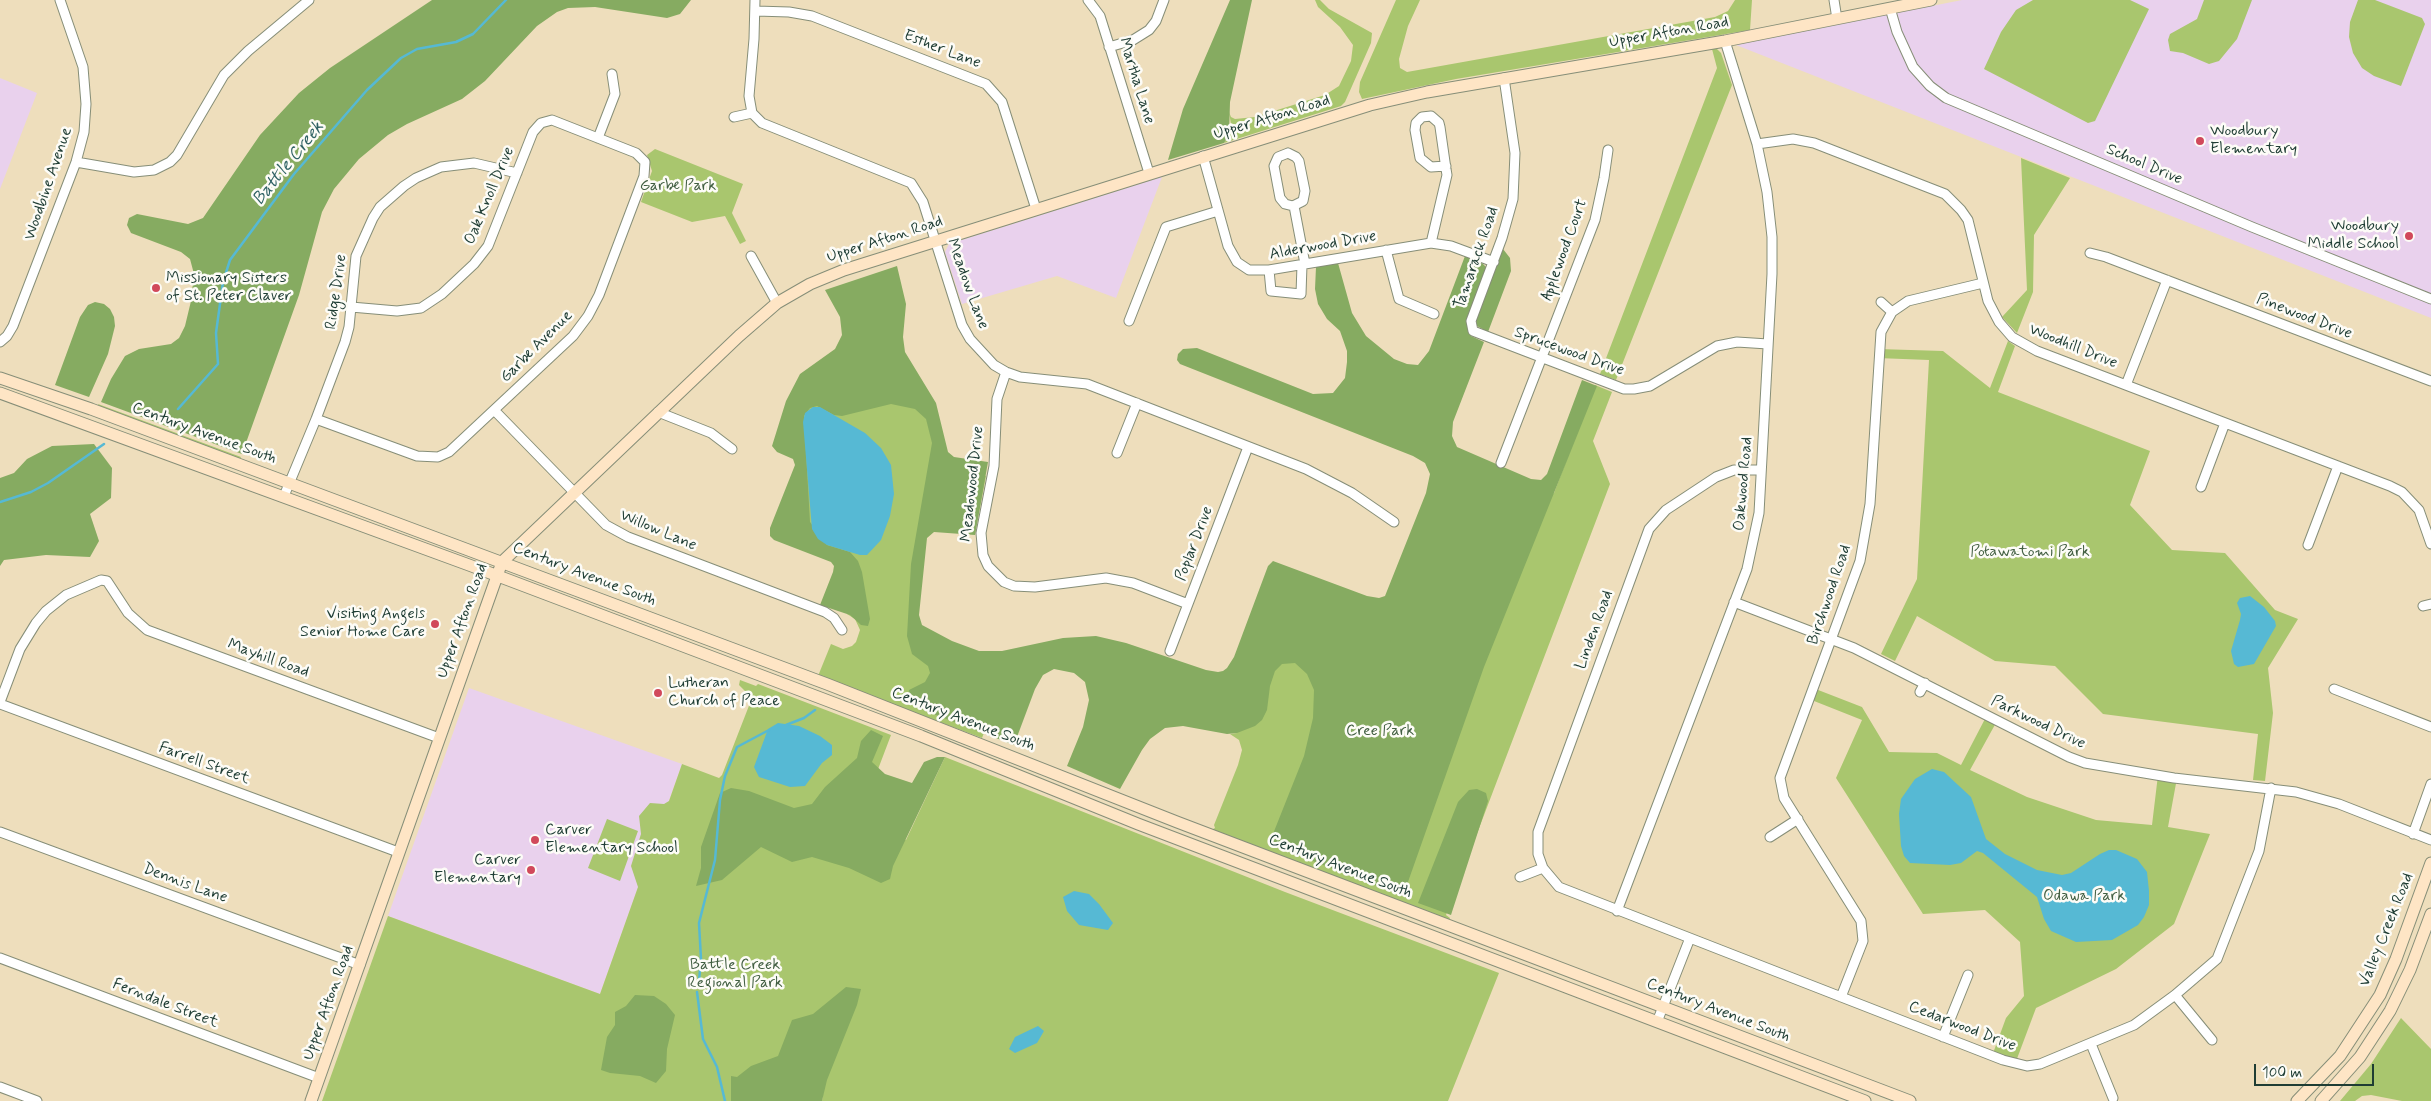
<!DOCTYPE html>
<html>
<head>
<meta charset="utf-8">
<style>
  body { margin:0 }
  #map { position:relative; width:2431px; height:1101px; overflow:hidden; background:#eedebc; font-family:Mynerve,sans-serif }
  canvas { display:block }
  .scale { position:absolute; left:2254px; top:1064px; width:120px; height:22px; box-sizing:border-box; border:2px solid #1f3d34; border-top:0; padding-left:6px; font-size:15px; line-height:18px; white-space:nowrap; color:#1f3d34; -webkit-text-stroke:4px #fdfcf7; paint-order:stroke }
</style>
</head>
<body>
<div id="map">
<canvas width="2431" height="1101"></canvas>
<div class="scale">100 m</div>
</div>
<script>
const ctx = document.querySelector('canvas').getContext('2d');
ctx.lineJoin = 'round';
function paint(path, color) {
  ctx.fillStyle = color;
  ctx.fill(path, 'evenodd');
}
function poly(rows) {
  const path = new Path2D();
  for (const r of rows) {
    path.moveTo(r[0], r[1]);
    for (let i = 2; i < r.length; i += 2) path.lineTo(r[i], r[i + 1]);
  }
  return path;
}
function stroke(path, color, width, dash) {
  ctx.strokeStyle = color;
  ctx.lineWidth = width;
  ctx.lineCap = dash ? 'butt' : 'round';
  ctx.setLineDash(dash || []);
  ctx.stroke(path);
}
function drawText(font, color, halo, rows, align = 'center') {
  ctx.font = font + ' Mynerve,sans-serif';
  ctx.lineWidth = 5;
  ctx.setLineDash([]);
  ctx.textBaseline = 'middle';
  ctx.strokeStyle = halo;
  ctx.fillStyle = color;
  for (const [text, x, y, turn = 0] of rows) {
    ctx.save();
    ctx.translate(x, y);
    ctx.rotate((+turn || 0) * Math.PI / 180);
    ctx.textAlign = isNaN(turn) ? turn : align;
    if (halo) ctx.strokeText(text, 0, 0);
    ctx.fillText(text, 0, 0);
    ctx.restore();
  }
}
paint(poly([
  [1962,0,2431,0,2431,318,1736,45],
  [0,78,37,93,0,189],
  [1162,177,1116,298,1057,276,962,304,945,252,949,244],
  [469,688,682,764,600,994,388,916]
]), '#e9d1ed');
paint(poly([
  [1315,0,1320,0,1329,9,1372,33,1371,43,1345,102,1341,106,1224,143,1228,137,1231,124,1229,112,1231,117,1235,119,1255,117,1325,95,1339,86,1351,61,1353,45,1340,27,1318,7],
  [1396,0,1420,0,1408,26,1399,59,1400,68,1407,72,1715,17,1728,11,1735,0,1752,0,1750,30,1456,79,1362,99,1359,92,1360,82],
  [2033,0,2130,0,2149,9,2095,121,2088,123,1984,69,2001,32,2016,10],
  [2204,0,2252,0,2237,39,2219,61,2209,64,2183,53,2170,51,2168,40,2170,34,2197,19],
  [2358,0,2375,0,2422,18,2425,24,2401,86,2374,76,2362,68,2353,53,2349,37,2350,22],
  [1712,49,1717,49,1721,53,1732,85,1616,380,1600,374,1717,68],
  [655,149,743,184,732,213,746,241,740,244,725,216,692,222,641,202,652,171,647,155],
  [2021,158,2070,178,2034,235,2033,292,2017,333,2002,317,2027,290],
  [2008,341,2015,346,1998,392,2150,451,2130,505,2172,550,2225,553,2275,610,2298,619,2268,668,2273,713,2265,781,2253,780,2258,734,2103,714,2055,666,1995,661,1917,616,1895,661,1881,654,1917,579,1929,360,1877,358,1878,349,1943,351,1990,388],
  [800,377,936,410,942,461,986,476,975,534,926,530,916,633,1009,669,982,738,818,676,831,644,843,649,852,646,856,642,860,630,855,619,847,614,840,559,773,534,802,459],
  [1595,385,1612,392,1593,441,1610,484,1446,915,1450,918,1449,920,1211,830,1215,828,1214,825,1238,765,1242,750,1239,740,1230,734,1237,733,1230,676,1385,606,1554,493],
  [98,404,241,457,240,460,99,407],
  [740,680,756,686,758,684,891,735,858,822,906,840,945,757,1285,892,1499,973,1448,1101,822,1101,824,1088,820,1101,322,1101,388,916,600,994,638,887,631,866,641,834,639,816,650,803,664,804,669,801,682,764,719,778,722,775,752,698,739,685],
  [1813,688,1862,707,1889,752,1937,753,1961,765,1987,715,1997,721,1970,770,2027,797,2096,820,2152,825,2158,775,2177,778,2168,827,2210,834,2174,924,2116,969,2036,1008,2015,1064,1992,1056,2006,1018,2024,996,2020,942,1985,910,1923,914,1836,778,1862,720,1809,699],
  [607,819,638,831,620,881,588,868],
  [2401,1018,2431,1049,2431,1101,2402,1101,2371,1095,2362,1096,2355,1101,2340,1101,2371,1064]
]), '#a9c66e');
paint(poly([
  [432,0,691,0,680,14,667,18,595,7,568,8,557,12,537,26,485,81,462,99,407,124,388,135,359,159,334,189,322,212,299,295,242,454,101,402,111,379,125,356,139,349,171,344,179,338,185,326,191,301,194,274,190,259,181,252,131,233,127,225,129,218,137,214,188,224,203,218,260,135,299,93,330,68],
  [1230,0,1252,0,1230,102,1229,135,1224,143,1168,160,1183,109],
  [1503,249,1510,258,1511,271,1488,332,1477,326,1476,320],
  [1465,256,1482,263,1486,267,1467,324,1471,336,1484,342,1453,422,1452,436,1457,447,1531,479,1541,480,1547,474,1582,380,1597,386,1484,667,1403,896,1269,844,1304,756,1313,718,1314,690,1307,674,1295,663,1282,664,1275,671,1270,686,1267,710,1262,720,1255,726,1237,733,1227,734,1183,726,1165,728,1150,739,1142,750,1120,789,1067,766,1083,727,1089,700,1085,682,1074,673,1054,669,1043,675,1035,689,1014,745,918,708,910,703,908,697,909,690,925,682,930,673,928,666,912,654,907,636,911,564,932,443,926,419,915,409,891,404,842,416,834,415,817,406,810,408,804,416,810,522,827,545,850,552,858,561,862,572,870,619,868,626,861,625,850,615,820,605,833,572,834,566,831,562,774,540,770,536,770,528,795,465,793,459,777,452,772,446,786,401,800,374,835,349,842,335,840,317,825,290,897,266,906,304,903,337,905,352,936,403,948,452,954,457,988,462,975,535,934,532,927,538,919,615,922,625,952,641,979,651,1002,651,1063,638,1096,636,1126,643,1206,670,1218,672,1223,671,1227,668,1234,657,1268,566,1273,561,1367,596,1379,598,1385,596,1426,493,1430,474,1425,463,1413,456,1180,364,1177,360,1178,354,1183,349,1197,348,1313,394,1333,393,1345,378,1347,362,1347,351,1340,331,1327,319,1318,304,1315,289,1316,267,1338,263,1352,313,1366,336,1394,359,1407,364,1418,365,1429,351],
  [95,302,104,304,110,309,114,317,115,326,108,354,89,397,55,385,80,317,88,305],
  [94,444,112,468,111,498,90,514,99,541,90,557,46,555,4,560,0,566,0,478,14,473,27,459,52,446],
  [871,730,883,736,872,762,885,774,912,783,924,762,937,757,945,757,893,866,890,879,881,883,849,868,812,857,792,862,761,847,722,880,696,886,701,868,701,847,720,793,731,788,749,791,794,808,812,804,825,787,857,758,861,741],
  [1477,789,1486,793,1488,801,1451,915,1418,903,1458,802,1469,790],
  [846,987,861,989,857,1005,827,1080,822,1101,731,1101,731,1076,737,1077,751,1066,778,1056,792,1020,813,1014],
  [635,995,654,996,666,1004,675,1015,667,1049,666,1071,656,1083,640,1076,610,1073,601,1070,607,1037,615,1025,615,1012,626,1006]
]), '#86ab61');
paint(poly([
  [813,407,820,407,865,433,881,448,891,465,894,494,890,516,881,540,867,555,860,555,827,545,818,539,812,529,803,422,805,413],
  [2250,596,2264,607,2275,621,2276,626,2254,664,2238,667,2234,664,2231,651,2240,620,2241,614,2237,603,2240,598],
  [778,723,799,726,820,736,832,745,832,755,822,763,805,786,790,787,759,777,754,767,768,729],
  [1932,769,1944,772,1971,797,1986,839,2005,854,2037,870,2062,875,2071,873,2100,854,2109,850,2116,850,2137,859,2147,872,2149,891,2149,905,2144,917,2138,925,2112,940,2076,942,2051,931,2044,919,2037,897,1983,853,1977,851,1961,863,1950,865,1910,863,1904,856,1901,846,1899,814,1901,799,1915,779],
  [1074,891,1089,894,1099,904,1113,923,1108,930,1079,925,1067,911,1063,897],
  [1038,1026,1044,1031,1037,1043,1015,1053,1009,1049,1015,1037]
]), '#56b9d4');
stroke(poly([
  [178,409,218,364,216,333,223,282,230,260,294,174,367,90,401,58,417,49,456,42,473,34,506,0],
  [0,502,31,492,48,483,104,444],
  [786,725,804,718,815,710],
  [699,981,701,959,699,923,715,860,720,800,725,776,737,747,769,730],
  [697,992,703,1039,717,1067,725,1101]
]), '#56b9d4', 2.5);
const street = poly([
  [755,0,754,39,749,96,752,113,762,123,911,183,923,202,962,325,970,339,994,365,1006,372,1020,377,1087,384,1306,469,1352,493,1394,522],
  [1088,0,1100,16,1149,173],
  [1834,0,1837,19],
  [1890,8,1897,32,1913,67,1930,86,1946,98,2252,227,2431,299],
  [756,11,789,12,812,16,986,84,1002,102,1036,209],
  [1109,47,1133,40,1149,30,1156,21,1164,0],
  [1504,78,1515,153,1513,199,1502,238,1471,321,1473,331,1624,389,1634,389,1650,386,1717,346,1737,342,1768,344],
  [734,117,752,113],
  [598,138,615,94,612,74],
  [1757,144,1793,139,1814,143,1945,194,1961,210,1968,220,1988,301,1999,322,2012,337,2037,351,2390,486,2402,492,2419,510,2431,544],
  [1288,153,1296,157,1299,161,1305,191,1303,201,1293,206,1285,204,1280,198,1274,166,1278,157,1288,153],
  [1203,156,1228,246,1237,262,1249,270,1269,270,1431,243,1451,246,1494,262],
  [76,162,134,172,154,170,170,162,177,155,224,75,248,51,309,0],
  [1294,206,1305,264],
  [1431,243,1447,175,1446,169,1440,127,1439,123,1431,116,1422,117,1416,123,1415,130,1420,158,1431,167,1446,166],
  [1386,250,1399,299,1434,314],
  [2090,253,2106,257,2431,381],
  [751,256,777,303],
  [1269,270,1271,291,1301,294,1302,265],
  [1881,302,1892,312],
  [1129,321,1166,227,1218,211],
  [0,342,7,336,13,326,76,162,84,132,86,104,83,67,60,0],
  [1006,372,997,399,994,466,981,533,983,555,988,566,1004,582,1014,586,1035,587,1106,578,1133,583,1188,604],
  [2126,385,2167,280],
  [494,410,606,525,628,537,825,612,834,618,842,630],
  [658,412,711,433,732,449],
  [316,419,417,456,438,457,449,452,573,336,588,316,599,295,644,176,645,162,636,153,552,120,541,123,533,132,488,246,474,264,442,294,421,308,397,311,351,307],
  [1117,453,1137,403],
  [1501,463,1595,220,1604,178,1608,150],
  [1761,470,1734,470,1716,477,1666,510,1649,529,1538,832,1538,854,1543,868,1559,887,2003,1060,2027,1066,2040,1064,2134,1025,2175,995,2217,959,2259,851,2271,788],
  [2201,487,2225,423],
  [284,496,316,419,345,342,349,327,356,256,373,218,380,207,404,186,416,178,441,167,474,163,517,173],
  [2308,545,2338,466],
  [1734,602,1854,648,2069,757,2085,763,2174,778,2296,792,2339,804,2431,840],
  [2423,606,2431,604],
  [1170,651,1248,447],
  [2334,689,2431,727],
  [1920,692,1925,683],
  [0,702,20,649,36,623,46,611,66,595,101,580,107,581,128,613,147,630,439,738],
  [0,704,398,852],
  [0,832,360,965],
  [2413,834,2431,784],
  [1770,837,1798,819],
  [1520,877,1543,868],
  [1617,911,1747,569,1759,513,1772,274,1772,237,1767,192,1757,144,1725,41],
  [0,958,319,1078],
  [2175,995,2212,1040],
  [1841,997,1863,941,1861,921,1784,798,1780,778,1860,561,1870,504,1881,332,1892,312,1908,301,1983,283],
  [1657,1022,1690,938],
  [1943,1037,1968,975],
  [2091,1044,2113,1098],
  [0,1087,37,1101]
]);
const secondary = poly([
  [0,378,91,409,827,684,1177,822,1910,1101],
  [0,393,469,565,921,736,1138,824,1865,1101],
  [311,1101,502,562,739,336,777,303,810,284,844,270,1370,105,1427,92,1725,41,1931,0],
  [2297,1101,2340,1056,2380,995,2396,959,2431,863],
  [2321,1101,2360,1057,2390,1011,2410,970,2431,914]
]);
stroke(street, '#868e78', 11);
stroke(secondary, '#868e78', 13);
stroke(street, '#fff', 9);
stroke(secondary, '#fee5c5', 11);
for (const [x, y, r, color] of [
  [2200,141,5,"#d1495b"],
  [2409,236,5,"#d1495b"],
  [156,288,5,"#d1495b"],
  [435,624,5,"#d1495b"],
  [658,693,5,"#d1495b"],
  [535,840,5,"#d1495b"],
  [531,870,5,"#d1495b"]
]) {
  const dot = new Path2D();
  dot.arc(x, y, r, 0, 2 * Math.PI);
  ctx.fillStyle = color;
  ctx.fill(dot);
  stroke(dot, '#fdfcf7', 2);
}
drawText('16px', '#1f3d34', '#fdfcf7', [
  ["Upper Afton Road",1669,33,-10],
  ["Esther Lane",942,50,21],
  ["Martha Lane",1136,81,73],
  ["Upper Afton Road",1272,118,-17],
  ["School Drive",2144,165,23],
  ["Woodbine Avenue",49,184,-71],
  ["Oak Knoll Drive",490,196,-67],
  ["Upper Afton Road",885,240,-18],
  ["Alderwood Drive",1323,246,-10],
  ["Applewood Court",1565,250,-70],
  ["Tamarack Road",1477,258,-71],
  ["Meadow Lane",967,284,70],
  ["Ridge Drive",337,292,-82],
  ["Pinewood Drive",2304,317,21],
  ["Garbe Avenue",537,347,-45],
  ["Woodhill Drive",2073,347,22],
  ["Sprucewood Drive",1569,352,20],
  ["Century Avenue South",204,434,20],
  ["Meadowood Drive",973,484,-84],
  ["Oakwood Road",1744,484,-85],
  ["Willow Lane",658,531,23],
  ["Poplar Drive",1195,544,-69],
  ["Century Avenue South",584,575,21],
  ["Birchwood Road",1830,595,-71],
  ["Upper Afton Road",463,621,-70],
  ["Linden Road",1595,630,-70],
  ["Mayhill Road",268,659,20],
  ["Century Avenue South",963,720,21],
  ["Parkwood Drive",2038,723,26],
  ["Farrell Street",204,764,20],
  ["Century Avenue South",1340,867,21],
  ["Dennis Lane",185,884,20],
  ["Valley Creek Road",2387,930,-68],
  ["Upper Afton Road",329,1003,-70],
  ["Ferndale Street",165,1004,21],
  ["Century Avenue South",1718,1011,21],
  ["Cedarwood Drive",1962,1027,21]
]);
drawText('16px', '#1f3d34', '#fdfcf7', [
  ["Woodbury",2210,132],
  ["Elementary",2210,150],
  ["Woodbury",2399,227,"right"],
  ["Middle School",2399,245,"right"],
  ["Missionary Sisters",166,279],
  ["of St. Peter Claver",166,297],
  ["Visiting Angels",425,615,"right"],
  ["Senior Home Care",425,633,"right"],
  ["Lutheran",668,684],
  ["Church of Peace",668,702],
  ["Carver",545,831],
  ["Elementary School",545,849],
  ["Carver",521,861,"right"],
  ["Elementary",521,879,"right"]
], 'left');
drawText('16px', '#425f42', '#fdfcf7', [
  ["Garbe Park",678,187],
  ["Potawatomi Park",2030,553],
  ["Cree Park",1380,732],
  ["Odawa Park",2084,897],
  ["Battle Creek",735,966],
  ["Regional Park",735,984]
]);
drawText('italic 18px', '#306264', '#fdfcf7', [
  ["Battle Creek",289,164,-51]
]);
</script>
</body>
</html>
